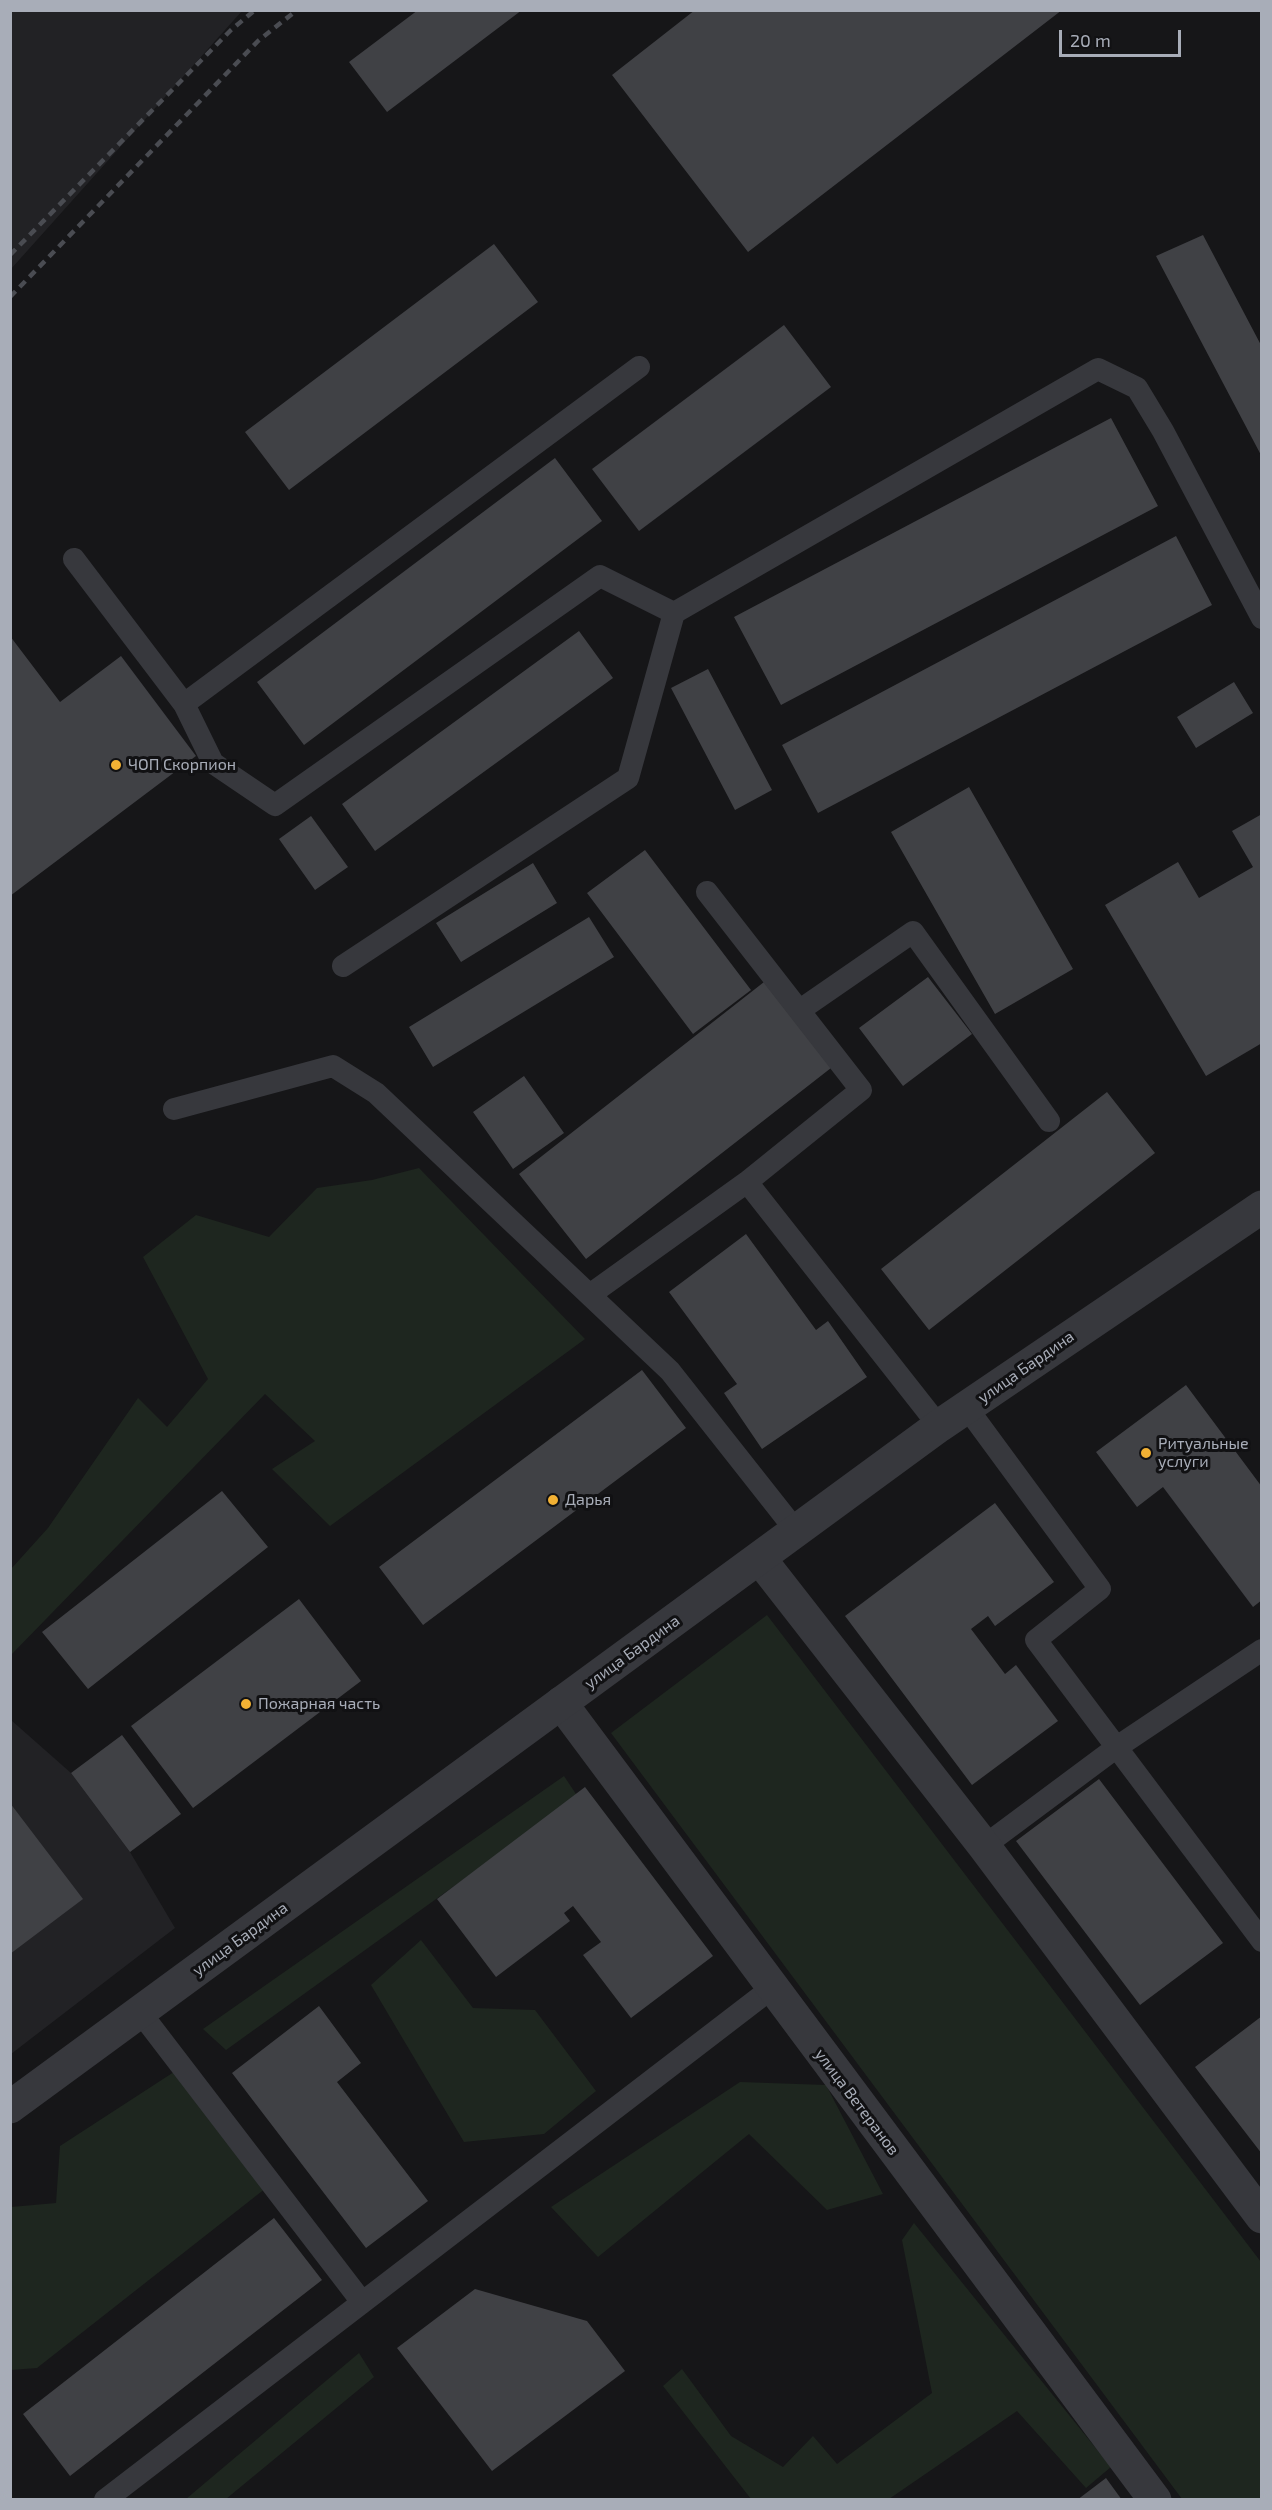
<!DOCTYPE html>
<html>
<head>
<meta charset="utf-8">
<style>
  body { margin:0 }
  #map { position:relative; width:1272px; height:2510px; overflow:hidden; background:#161618; font-family:"Exo 2",sans-serif }
  canvas { display:block }
  .frame { position:absolute; inset:0; border:12px solid #a8adb8; pointer-events:none }
  .scale { position:absolute; left:1059px; top:30px; width:122px; height:27px; box-sizing:border-box; border:3px solid #a8adb8; border-top:0; padding-left:8px; font-size:18px; line-height:21px; white-space:nowrap; color:#a8adb8; -webkit-text-stroke:4px #111113; paint-order:stroke }
</style>
</head>
<body>
<div id="map">
<canvas width="1272" height="2510"></canvas>
<div class="frame"></div>
<div class="scale">20 m</div>
</div>
<script>
const ctx = document.querySelector('canvas').getContext('2d');
ctx.lineJoin = 'round';
function paint(path, color) {
  ctx.fillStyle = color;
  ctx.fill(path, 'evenodd');
}
function poly(rows) {
  const path = new Path2D();
  for (const r of rows) {
    path.moveTo(r[0], r[1]);
    for (let i = 2; i < r.length; i += 2) path.lineTo(r[i], r[i + 1]);
  }
  return path;
}
function stroke(path, color, width, dash) {
  ctx.strokeStyle = color;
  ctx.lineWidth = width;
  ctx.lineCap = dash ? 'butt' : 'round';
  ctx.setLineDash(dash || []);
  ctx.stroke(path);
}
function drawText(font, color, halo, rows, align = 'center') {
  ctx.font = font + ' "Exo 2",sans-serif';
  ctx.lineWidth = 6;
  ctx.setLineDash([]);
  ctx.textBaseline = 'middle';
  ctx.strokeStyle = halo;
  ctx.fillStyle = color;
  for (const [text, x, y, turn = 0] of rows) {
    ctx.save();
    ctx.translate(x, y);
    ctx.rotate((+turn || 0) * Math.PI / 180);
    ctx.textAlign = isNaN(turn) ? turn : align;
    if (halo) ctx.strokeText(text, 0, 0);
    ctx.fillText(text, 0, 0);
    ctx.restore();
  }
}
paint(poly([
  [11,10,242,11,11,269,10,11],
  [11,1720,71,1773,130,1852,175,1928,11,2054]
]), '#222225');
paint(poly([
  [419,1168,585,1339,330,1526,272,1469,315,1441,265,1394,11,1655,11,1569,48,1528,138,1398,167,1427,208,1379,143,1257,196,1215,269,1237,317,1188,372,1180],
  [767,1615,1261,2262,1261,2499,1182,2499,611,1733],
  [564,1776,578,1797,226,2050,203,2029],
  [421,1940,473,2008,535,2010,596,2091,544,2134,464,2142,371,1985],
  [177,2070,266,2188,37,2368,11,2370,11,2207,56,2203,60,2146],
  [740,2082,826,2085,883,2194,827,2210,749,2134,598,2257,551,2207],
  [914,2223,1111,2467,1086,2488,1017,2411,889,2499,751,2499,663,2386,682,2369,731,2436,783,2467,813,2436,837,2464,932,2393,902,2240],
  [359,2353,374,2377,226,2499,186,2499]
]), '#1e261f');
paint(poly([
  [418,10,522,10,387,112,349,62],
  [695,10,1062,10,748,252,612,75],
  [1203,235,1262,347,1262,457,1156,256],
  [494,244,538,302,289,490,245,432],
  [784,325,831,387,639,531,592,469],
  [1111,418,1158,506,781,705,734,617],
  [555,458,602,521,304,745,257,682],
  [1176,536,1212,605,818,813,782,745],
  [579,631,613,678,375,851,342,804],
  [10,636,60,702,121,656,196,756,10,896],
  [708,669,772,790,735,810,671,688],
  [1234,682,1253,713,1196,748,1177,717],
  [969,787,1073,969,995,1014,891,832],
  [1262,814,1262,1043,1206,1076,1105,905,1178,862,1199,898,1253,867,1232,831],
  [311,816,348,867,315,890,279,839],
  [645,850,751,990,693,1034,587,893],
  [533,863,557,903,461,962,436,923],
  [589,917,614,957,433,1067,409,1027],
  [928,977,972,1034,903,1086,859,1028],
  [764,982,831,1068,586,1259,519,1174],
  [524,1076,564,1133,513,1169,473,1112],
  [1107,1092,1155,1153,929,1330,881,1269],
  [746,1234,816,1330,828,1321,867,1377,762,1449,724,1393,737,1384,669,1292],
  [642,1370,686,1428,423,1625,379,1567],
  [1186,1385,1262,1487,1262,1600,1253,1607,1163,1487,1137,1507,1096,1452],
  [222,1491,268,1547,88,1689,42,1632],
  [995,1503,1054,1582,995,1626,988,1616,971,1629,1005,1674,1016,1665,1058,1721,972,1785,845,1616],
  [299,1599,361,1681,193,1808,131,1726],
  [122,1735,181,1814,130,1852,71,1773],
  [1099,1779,1223,1943,1140,2005,1016,1841],
  [585,1787,713,1956,631,2018,583,1955,601,1942,573,1906,564,1913,570,1921,496,1977,437,1899],
  [10,1803,83,1899,10,1954],
  [319,2006,361,2063,337,2082,428,2201,366,2248,232,2073],
  [1262,2016,1262,2154,1195,2067],
  [274,2218,322,2280,70,2476,23,2414],
  [475,2289,587,2321,625,2371,492,2471,397,2348],
  [1106,2478,1122,2500,1077,2500]
]), '#404145');
stroke(poly([
  [74,559,184,704,639,367],
  [184,704,213,763,275,805,600,576,674,613],
  [707,892,861,1090,747,1182],
  [343,966,628,778,674,613,1098,369,1137,388,1163,431,1262,618],
  [800,1010,913,932,1049,1121],
  [174,1109,333,1066,376,1093,670,1371,797,1532],
  [591,1294,747,1182,939,1426],
  [967,1408,1100,1589,1036,1640,1262,1941],
  [984,1846,1117,1747,1262,1650],
  [140,2012,362,2302],
  [105,2500,772,1988]
]), '#37383d', 22);
stroke(poly([
  [760,1559,984,1846,1262,2217],
  [561,1703,1155,2500]
]), '#37383d', 33);
stroke(poly([
  [10,2107,939,1426,1262,1207]
]), '#37383d', 33);
stroke(poly([
  [10,255,231,30,255,10],
  [10,297,258,41,297,10]
]), '#4a4c52', 4.5, [8, 6]);
for (const [x, y, r, color] of [
  [116,765,6,"#f2b134"],
  [1146,1453,6,"#f2b134"],
  [553,1500,6,"#f2b134"],
  [246,1704,6,"#f2b134"]
]) {
  const dot = new Path2D();
  dot.arc(x, y, r, 0, 2 * Math.PI);
  ctx.fillStyle = color;
  ctx.fill(dot);
  stroke(dot, '#111113', 2);
}
drawText('16px', '#a8adb8', '#111113', [
  ["ЧОП Скорпион",128,765],
  ["Ритуальные",1158,1444],
  ["услуги",1158,1462],
  ["Дарья",565,1500],
  ["Пожарная часть",258,1704]
], 'left');
drawText('16px', '#a8adb8', '#111113', [
  ["улица Бардина",1026,1367,-35],
  ["улица Бардина",632,1652,-36],
  ["улица Бардина",240,1939,-36],
  ["улица Ветеранов",857,2102,53]
]);
</script>
</body>
</html>
